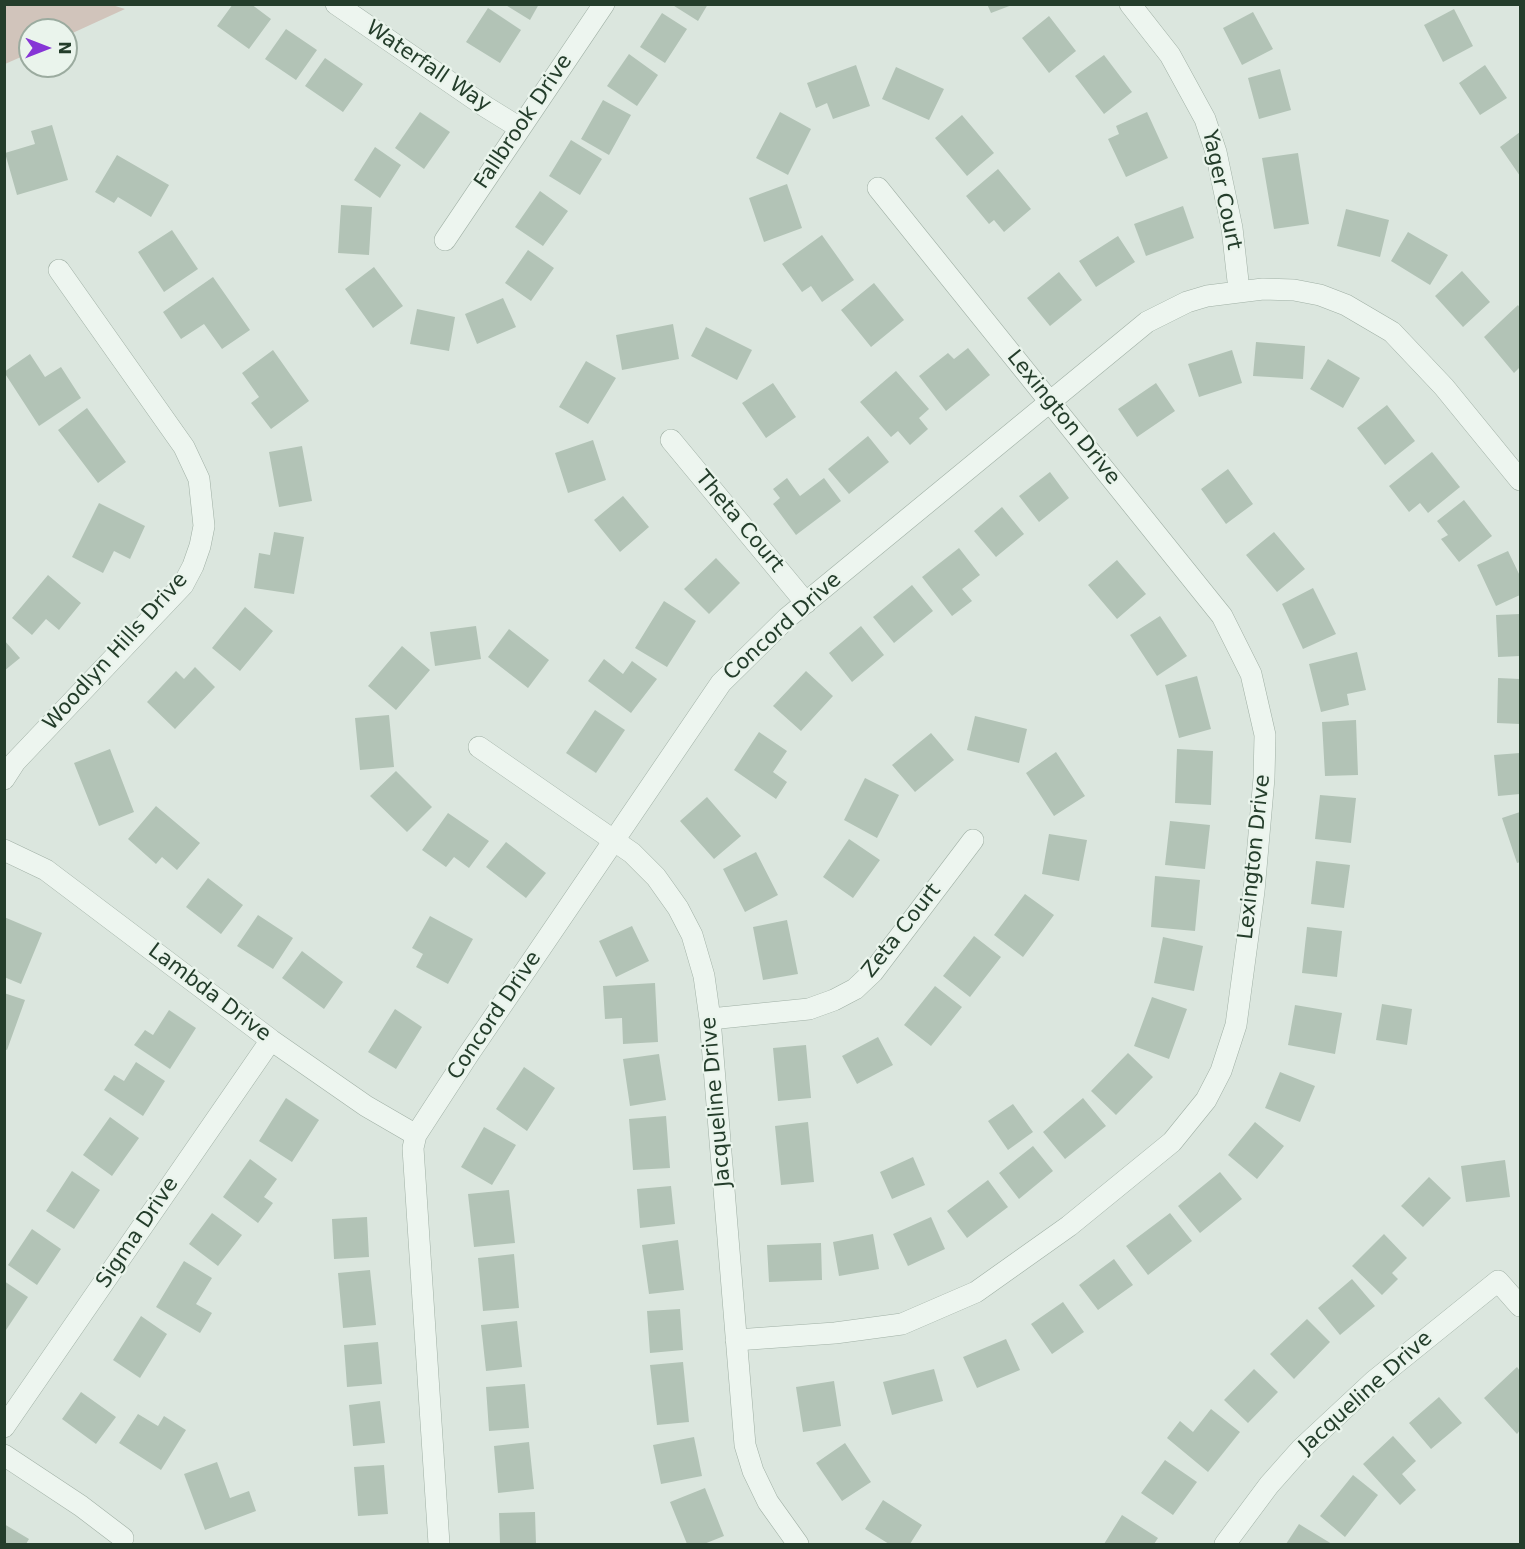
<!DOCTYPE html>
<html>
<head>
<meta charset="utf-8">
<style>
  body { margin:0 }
  #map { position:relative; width:1525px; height:1549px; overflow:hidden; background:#dbe6de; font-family:"DejaVu Sans",sans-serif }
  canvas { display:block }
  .frame { position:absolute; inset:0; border:6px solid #243d2b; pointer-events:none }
  .north { position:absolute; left:18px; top:18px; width:60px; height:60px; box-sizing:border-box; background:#eaf4ec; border:2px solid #9bab9f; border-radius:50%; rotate:90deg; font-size:16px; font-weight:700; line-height:24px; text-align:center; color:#243d2b }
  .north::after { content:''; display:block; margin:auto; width:21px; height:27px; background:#8635d6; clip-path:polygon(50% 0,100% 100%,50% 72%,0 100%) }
</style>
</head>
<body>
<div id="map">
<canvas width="1525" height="1549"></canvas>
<div class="frame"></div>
<div class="north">N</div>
</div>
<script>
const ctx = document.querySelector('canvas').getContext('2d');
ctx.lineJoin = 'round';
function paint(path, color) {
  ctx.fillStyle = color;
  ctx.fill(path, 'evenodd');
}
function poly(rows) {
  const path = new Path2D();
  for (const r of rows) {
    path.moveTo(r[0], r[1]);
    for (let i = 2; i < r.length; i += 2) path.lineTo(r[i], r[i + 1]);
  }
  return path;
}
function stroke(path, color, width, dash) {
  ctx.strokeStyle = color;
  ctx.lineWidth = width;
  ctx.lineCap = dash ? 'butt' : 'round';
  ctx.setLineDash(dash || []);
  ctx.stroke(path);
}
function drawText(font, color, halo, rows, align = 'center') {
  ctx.font = font + ' "DejaVu Sans",sans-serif';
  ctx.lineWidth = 4.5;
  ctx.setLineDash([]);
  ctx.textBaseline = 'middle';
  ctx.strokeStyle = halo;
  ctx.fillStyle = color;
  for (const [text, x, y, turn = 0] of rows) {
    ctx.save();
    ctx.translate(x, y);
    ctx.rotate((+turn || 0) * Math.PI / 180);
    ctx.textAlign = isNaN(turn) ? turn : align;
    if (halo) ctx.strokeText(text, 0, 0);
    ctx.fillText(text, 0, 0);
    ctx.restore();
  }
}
paint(poly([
  [112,5,125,9,66,36,66,30,30,30,30,53,5,64,5,5]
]), '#d1c4bb');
paint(poly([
  [233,4,251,4,271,19,249,49,217,26],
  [504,4,539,4,530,20],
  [671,4,708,4,698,21],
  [987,4,1012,4,1012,5,991,13],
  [488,8,521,30,500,63,466,42],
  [1454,9,1473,46,1443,62,1424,25],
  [1253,12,1273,49,1242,65,1223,28],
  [662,13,687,29,665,63,640,47],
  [1049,16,1076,51,1049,73,1022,38],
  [286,29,317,50,296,80,265,59],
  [629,54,658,75,637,106,607,86],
  [1104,55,1132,92,1104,114,1075,76],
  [325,58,363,84,343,112,305,86],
  [856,65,870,106,833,119,827,103,816,108,807,83],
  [1485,65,1507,98,1480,115,1459,83],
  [896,67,944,89,929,120,882,99],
  [1280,69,1291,110,1259,119,1248,78],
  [603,100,631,115,609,155,581,139],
  [420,112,450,132,424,169,395,148],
  [780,112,811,129,788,175,756,158],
  [1147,112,1168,158,1126,177,1108,139,1119,134,1116,126],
  [962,115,994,153,967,176,935,138],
  [52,125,68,180,17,195,5,153,35,144,31,131],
  [1520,132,1520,176,1500,147],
  [571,140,602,159,580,195,549,176],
  [375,147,401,165,380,198,354,180],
  [1298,153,1309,224,1274,229,1262,158],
  [117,155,169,185,151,217,118,197,114,203,95,192],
  [998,169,1031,209,1004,232,994,220,989,224,966,196],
  [787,184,802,228,764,242,749,198],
  [540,191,568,211,543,246,515,227],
  [341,205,372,207,369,255,338,253],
  [1183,206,1194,238,1146,256,1134,224],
  [1346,209,1389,220,1380,257,1337,246],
  [172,230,198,269,164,292,138,252],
  [1408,232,1448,255,1430,285,1391,261],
  [822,235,854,280,822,302,811,286,802,292,782,264],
  [1118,236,1135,262,1096,287,1079,261],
  [528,250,554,268,531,301,505,283],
  [374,267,403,306,373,328,345,289],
  [1462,271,1490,302,1463,327,1435,296],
  [1059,272,1082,300,1050,326,1027,298],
  [213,277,250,330,222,349,204,324,181,339,163,312],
  [874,283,904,320,871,347,841,310],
  [503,298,516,327,477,344,465,314],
  [1518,305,1520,308,1520,367,1514,373,1484,337],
  [417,309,455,317,449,351,410,344],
  [673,324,679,359,622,370,616,335],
  [706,327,752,350,737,380,691,356],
  [1256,342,1305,346,1303,379,1253,376],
  [968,348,990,375,946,411,919,376,948,353,954,359],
  [273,350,309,401,271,429,251,403,259,397,242,373],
  [1232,350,1242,383,1199,397,1188,364],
  [30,354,45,377,61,367,81,398,39,426,4,372],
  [1328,359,1360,378,1343,408,1310,389],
  [586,361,616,378,588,424,559,407],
  [896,371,929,409,919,418,928,429,910,445,898,431,891,437,860,402],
  [773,383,796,417,766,438,742,403],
  [1156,383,1175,411,1137,437,1118,409],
  [1387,405,1415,441,1385,465,1357,428],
  [87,408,126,462,98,483,58,430],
  [868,436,889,462,849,494,828,469],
  [593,440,606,480,568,493,555,453],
  [302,446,312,501,279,507,269,452],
  [1432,452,1460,487,1428,513,1420,503,1409,512,1389,486],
  [1228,469,1253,504,1226,524,1201,489],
  [1050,472,1069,498,1039,522,1019,496],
  [787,478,800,496,824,478,841,501,796,535,773,504,780,498,773,489],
  [623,496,649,527,620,552,594,520],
  [1464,500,1492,536,1459,562,1441,539,1448,535,1437,521],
  [99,503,145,526,130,559,114,551,103,573,72,557],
  [1002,507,1024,534,996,557,974,531],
  [274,532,304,537,294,594,254,588,259,553,270,555],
  [1274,532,1305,569,1277,592,1246,555],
  [959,548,980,575,962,589,972,601,952,616,922,577],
  [1508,551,1520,576,1520,595,1496,606,1477,565],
  [716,558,740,583,709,614,684,589],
  [1117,560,1146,594,1117,619,1088,585],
  [48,575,81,603,59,630,46,619,32,635,12,618],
  [912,585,933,611,894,643,873,617],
  [1313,588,1336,634,1303,649,1282,604],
  [664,601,696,621,667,667,635,648],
  [245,607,273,631,240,671,212,648],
  [1520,614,1520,656,1498,657,1496,615],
  [1160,616,1187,656,1157,676,1130,635],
  [476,626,481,659,435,666,430,632],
  [861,626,884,655,852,682,829,653],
  [509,629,549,660,528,688,488,657],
  [4,640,20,658,4,671],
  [402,646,430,670,396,710,368,686],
  [1357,652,1366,690,1347,694,1349,705,1321,712,1309,664],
  [604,659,623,674,632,661,657,679,631,713,588,681],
  [195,667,215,687,175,729,147,702,176,671,184,679],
  [806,671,833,696,801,731,773,706],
  [1197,676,1211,729,1179,738,1165,685],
  [1498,678,1520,679,1520,724,1497,723],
  [595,710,625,730,596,773,566,753],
  [389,715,394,767,360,770,355,718],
  [975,716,1027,729,1019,763,967,750],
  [1356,720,1358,775,1325,776,1322,722],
  [759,732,787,751,773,772,787,782,776,799,734,770],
  [931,733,954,760,915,792,892,765],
  [110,749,134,812,99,826,74,763],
  [1177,749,1213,751,1211,805,1175,803],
  [1056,752,1085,796,1054,816,1026,773],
  [1520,753,1520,794,1498,796,1494,755],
  [396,771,432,807,407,832,370,796],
  [865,778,899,795,877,838,844,820],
  [1320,795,1356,798,1351,843,1315,839],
  [707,797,741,836,714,859,680,821],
  [156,806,200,843,177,870,162,857,156,864,128,839],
  [1520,812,1520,862,1517,863,1502,818],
  [448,813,489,841,469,868,454,857,446,867,422,850],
  [1170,821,1210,825,1205,869,1165,865],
  [1049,834,1087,840,1079,881,1042,874],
  [849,839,880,860,853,898,823,877],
  [506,842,546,873,526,898,486,867],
  [756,852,778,895,745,912,723,869],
  [1316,861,1350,865,1344,908,1311,904],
  [1155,876,1200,880,1195,931,1151,927],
  [208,878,243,905,221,934,186,907],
  [1025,894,1054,915,1023,957,994,935],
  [258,915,293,938,273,969,237,946],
  [430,916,473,939,448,984,416,967,423,954,412,948],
  [4,917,42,933,21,984,4,977],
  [787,920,798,974,763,980,753,927],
  [632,926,649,961,616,977,599,941],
  [1307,927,1342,931,1337,977,1302,973],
  [974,936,1001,957,970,997,943,976],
  [1163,937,1203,946,1194,991,1154,983],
  [302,951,343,982,324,1009,282,978],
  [655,983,658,1042,623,1044,622,1018,605,1019,603,986],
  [935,986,962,1007,931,1046,904,1025],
  [4,993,25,1000,7,1050,4,1049],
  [1152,997,1187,1009,1169,1059,1134,1046],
  [1382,1004,1412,1009,1407,1045,1376,1040],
  [1295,1005,1342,1013,1335,1054,1288,1045],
  [395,1009,422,1027,396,1069,368,1052],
  [169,1010,196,1028,170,1069,134,1045,145,1030,153,1035],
  [878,1037,893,1065,857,1084,842,1056],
  [806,1045,811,1098,778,1101,773,1048],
  [1128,1053,1153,1077,1116,1115,1091,1091],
  [659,1054,666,1100,630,1106,623,1059],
  [136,1062,165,1081,143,1116,104,1090,114,1075,124,1081],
  [524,1067,555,1088,527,1131,496,1109],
  [1280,1072,1315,1086,1300,1122,1265,1108],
  [286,1098,319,1120,292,1162,259,1141],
  [1083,1098,1106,1126,1065,1159,1043,1132],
  [1013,1104,1033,1132,1008,1150,988,1121],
  [666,1116,670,1168,633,1170,629,1119],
  [110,1117,139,1138,112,1176,83,1155],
  [808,1122,814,1182,781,1185,775,1126],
  [1255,1122,1284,1146,1257,1179,1228,1155],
  [484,1127,516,1145,492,1185,461,1167],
  [1033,1146,1053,1171,1019,1199,999,1173],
  [913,1157,925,1185,892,1199,880,1172],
  [250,1159,277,1179,264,1197,273,1203,258,1223,223,1197],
  [1505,1160,1510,1197,1466,1202,1461,1166],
  [72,1171,100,1190,74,1229,46,1211],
  [1220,1172,1242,1199,1200,1233,1178,1206],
  [1429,1177,1451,1198,1423,1227,1401,1206],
  [988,1180,1008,1207,967,1238,947,1211],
  [671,1186,675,1224,640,1228,637,1189],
  [509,1190,515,1243,474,1247,468,1194],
  [212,1213,242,1235,218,1266,189,1244],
  [1170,1213,1192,1241,1148,1275,1126,1246],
  [367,1217,369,1257,334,1259,332,1219],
  [931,1217,945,1249,908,1266,893,1234],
  [32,1229,61,1249,37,1285,8,1265],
  [873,1234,879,1269,839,1276,833,1242],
  [1384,1234,1407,1258,1392,1273,1398,1279,1382,1295,1352,1266],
  [678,1240,684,1290,649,1294,642,1245],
  [821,1243,822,1280,769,1282,767,1245],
  [514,1254,519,1308,483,1311,478,1258],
  [1114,1259,1133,1285,1098,1310,1079,1285],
  [184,1261,212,1278,196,1304,212,1313,200,1333,156,1307],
  [370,1270,376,1325,343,1328,338,1273],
  [1352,1279,1375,1306,1340,1335,1318,1308],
  [4,1281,28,1297,4,1333],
  [1063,1302,1084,1332,1052,1354,1031,1324],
  [680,1309,683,1350,650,1353,647,1311],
  [141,1316,167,1334,140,1378,113,1360],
  [1307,1319,1330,1342,1294,1379,1270,1354],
  [517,1321,522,1367,486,1371,481,1325],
  [1006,1339,1020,1370,977,1388,963,1357],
  [378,1342,382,1384,347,1387,344,1345],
  [683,1362,689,1422,657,1425,650,1365],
  [1517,1367,1520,1371,1520,1430,1517,1434,1484,1398],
  [934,1369,943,1401,892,1415,883,1382],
  [1254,1369,1278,1392,1248,1423,1224,1400],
  [834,1381,841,1426,803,1432,796,1387],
  [525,1384,529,1428,489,1431,486,1387],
  [81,1392,116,1417,96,1444,62,1419],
  [1439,1397,1462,1423,1431,1449,1409,1423],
  [380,1401,385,1443,353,1446,349,1405],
  [1211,1409,1240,1432,1208,1472,1167,1438,1180,1421,1193,1432],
  [138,1414,158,1426,164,1416,186,1430,161,1470,119,1443],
  [1393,1436,1416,1461,1402,1474,1416,1490,1400,1505,1363,1464],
  [694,1437,702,1476,661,1484,653,1445],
  [529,1442,534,1489,498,1493,494,1446],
  [845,1443,871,1482,842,1501,816,1463],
  [1165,1460,1197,1482,1173,1515,1141,1493],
  [217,1462,230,1498,249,1491,256,1511,205,1530,184,1474],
  [384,1465,388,1514,358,1516,354,1467],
  [1353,1475,1378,1495,1345,1537,1320,1516],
  [705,1488,724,1536,704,1544,687,1544,670,1502],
  [883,1500,922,1525,910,1544,889,1544,865,1529],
  [535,1512,536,1544,500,1544,499,1513],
  [1122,1515,1158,1538,1154,1544,1104,1544],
  [4,1524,29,1539,26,1544,4,1544],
  [1299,1524,1332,1544,1286,1544]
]), '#b2c3b6');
const street = poly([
  [336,4,486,107,520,128],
  [1130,4,1170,55,1205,119,1216,152,1232,228,1239,290],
  [445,240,604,4],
  [671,440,806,603],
  [479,747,632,853,656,877,678,908,692,935,704,976,710,1019,745,1445,753,1471,768,1502,798,1544],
  [4,779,15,762,183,585,193,566,200,546,204,526,199,479,184,447,59,270],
  [4,850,46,870,271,1040,366,1106,416,1135],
  [710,1019,809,1009,834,1000,855,989,873,972,973,840],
  [736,1340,835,1333,902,1324,976,1292,1069,1226,1172,1142,1206,1100,1221,1071,1236,1025,1254,891,1264,778,1265,735,1251,674,1222,616,878,188],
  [4,1427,271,1040],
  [4,1455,81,1506,123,1538],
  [439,1544,413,1148,416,1135,468,1055,721,683,787,618,1147,322,1187,302,1207,296,1263,289,1294,290,1320,295,1346,305,1392,332,1444,387,1520,480],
  [1225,1544,1269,1485,1301,1449,1374,1381,1498,1281,1520,1306]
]);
stroke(street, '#a0b0a5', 22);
stroke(street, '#edf5ef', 21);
drawText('21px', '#243d2b', '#eaf4ec', [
  ["Waterfall Way",428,67,34],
  ["Fallbrook Drive",524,122,-56],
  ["Yager Court",1221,190,78],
  ["Lexington Drive",1063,418,51],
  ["Theta Court",739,522,50],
  ["Concord Drive",783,627,-42],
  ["Woodlyn Hills Drive",116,652,-48],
  ["Lexington Drive",1255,857,-84],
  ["Zeta Court",902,931,-52],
  ["Lambda Drive",209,993,37],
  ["Concord Drive",495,1016,-56],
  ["Jacqueline Drive",717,1102,-95],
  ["Sigma Drive",138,1233,-56],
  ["Jacqueline Drive",1366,1393,-42]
]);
</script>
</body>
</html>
